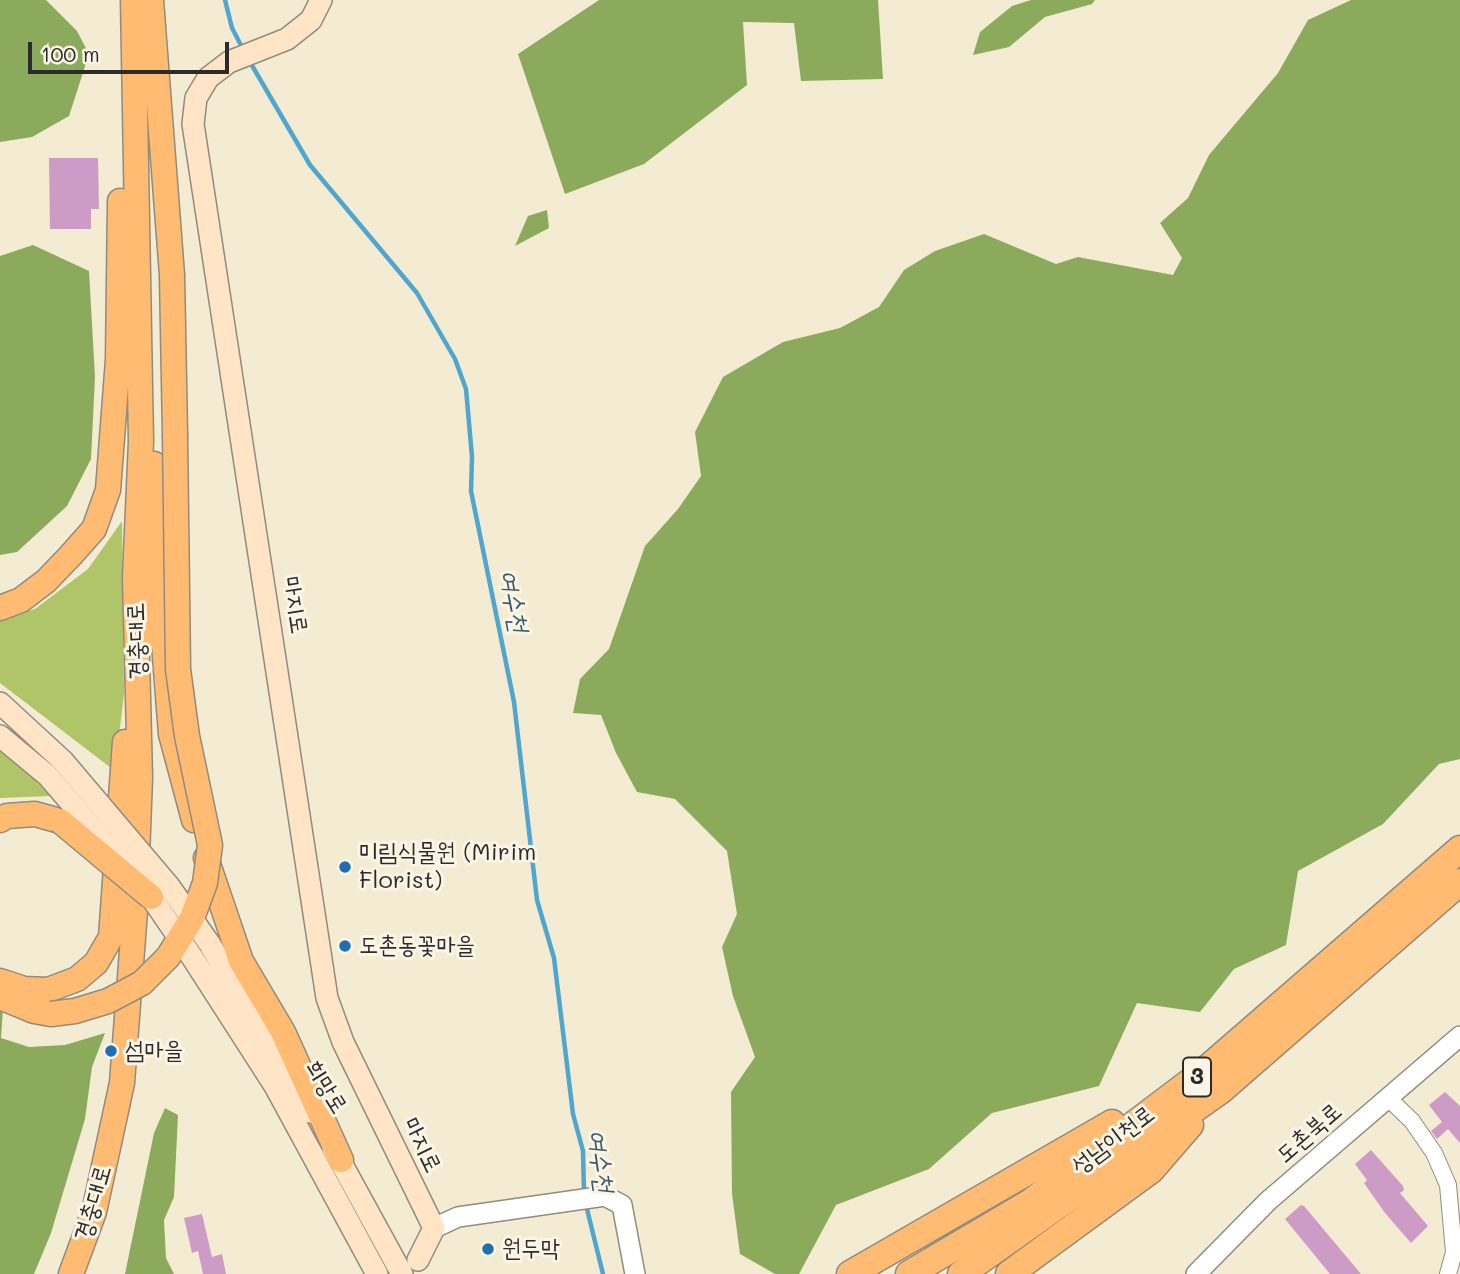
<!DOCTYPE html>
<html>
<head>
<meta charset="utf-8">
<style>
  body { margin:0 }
  #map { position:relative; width:1460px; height:1274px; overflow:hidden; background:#f3ecd3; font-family:Mali,sans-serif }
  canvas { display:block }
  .scale { position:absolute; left:28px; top:42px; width:201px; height:32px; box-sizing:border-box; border:4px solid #2b2b2b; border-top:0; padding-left:9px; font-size:21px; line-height:24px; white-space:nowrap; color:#2b2b2b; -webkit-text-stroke:5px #fcf5e5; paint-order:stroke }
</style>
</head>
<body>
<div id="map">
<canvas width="1460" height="1274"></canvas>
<div class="scale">100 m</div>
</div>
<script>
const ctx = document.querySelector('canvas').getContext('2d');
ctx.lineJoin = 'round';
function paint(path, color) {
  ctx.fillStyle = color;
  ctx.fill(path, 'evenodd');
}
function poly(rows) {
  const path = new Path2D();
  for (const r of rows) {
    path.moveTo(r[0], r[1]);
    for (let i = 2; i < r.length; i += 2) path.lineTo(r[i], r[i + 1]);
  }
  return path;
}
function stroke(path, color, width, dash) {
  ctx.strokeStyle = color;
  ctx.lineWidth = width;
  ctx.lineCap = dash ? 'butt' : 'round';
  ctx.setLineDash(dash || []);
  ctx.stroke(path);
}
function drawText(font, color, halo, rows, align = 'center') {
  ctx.font = font + ' Mali,"Poor Story",sans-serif';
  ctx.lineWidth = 6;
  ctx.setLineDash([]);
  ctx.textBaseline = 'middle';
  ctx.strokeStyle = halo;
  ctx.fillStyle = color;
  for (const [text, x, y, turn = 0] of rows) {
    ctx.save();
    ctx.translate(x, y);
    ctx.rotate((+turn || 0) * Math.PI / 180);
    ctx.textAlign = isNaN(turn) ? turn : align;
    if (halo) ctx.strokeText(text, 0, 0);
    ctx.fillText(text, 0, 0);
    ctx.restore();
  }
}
paint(poly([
  [122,521,124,693,115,771,0,683,0,619,35,609,88,569],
  [0,746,51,796,0,798]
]), '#b0c468');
paint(poly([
  [0,0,46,0,77,31,89,54,69,116,32,137,0,142],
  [599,0,878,0,883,79,801,81,794,23,743,22,747,85,644,164,565,194,518,54],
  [1031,0,1095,0,1092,4,1045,17,1009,47,973,55,980,32,1012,6],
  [1351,0,1460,0,1460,759,1439,764,1383,824,1298,871,1286,945,1234,969,1200,1012,1137,1003,1099,1086,992,1113,929,1169,836,1205,799,1274,775,1274,740,1254,732,1194,731,1092,755,1057,733,996,722,947,737,914,727,851,675,799,637,792,616,753,601,715,573,713,580,679,609,649,645,546,678,509,701,476,695,432,723,377,783,342,840,328,879,307,904,270,935,251,984,234,1056,264,1078,257,1173,275,1182,258,1160,223,1188,198,1209,155,1278,73,1308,20],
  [547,210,549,228,515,246,528,216],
  [33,245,89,271,95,377,91,459,67,506,17,552,0,555,0,256],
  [0,1008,3,1009,1,1038,29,1047,65,1045,105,1033,92,1067,85,1119,51,1233,34,1274,0,1274],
  [165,1108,178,1115,174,1197,164,1220,166,1258,174,1274,125,1274,154,1133]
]), '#8caa5c');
stroke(poly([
  [225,0,232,28,244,51],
  [250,62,310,165,417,293,455,359,466,389,472,457,471,491,514,702,537,900,554,958,573,1114,583,1151,584,1193],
  [586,1205,603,1274]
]), '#50a6cd', 4.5);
paint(poly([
  [49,158,98,158,99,209,91,209,91,229,50,229],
  [1445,1092,1460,1106,1460,1143,1448,1129,1437,1139,1431,1131,1442,1122,1429,1105],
  [1371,1150,1403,1186,1404,1190,1400,1193,1428,1226,1411,1243,1385,1213,1364,1183,1367,1180,1355,1164],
  [1301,1205,1304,1206,1361,1274,1330,1274,1285,1219],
  [202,1214,212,1257,222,1254,226,1274,203,1274,198,1251,192,1253,184,1218]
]), '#cc9cc6');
const minor = poly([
  [1387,1097,1412,1121,1434,1153,1448,1185,1454,1252,1448,1274]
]);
const tertiary = poly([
  [434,1228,458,1217,605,1196,622,1205,635,1274],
  [1196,1274,1268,1201,1460,1036]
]);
const secondary = poly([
  [321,0,311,20,287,39,229,62,208,78,196,98,193,124,327,998,343,1042,434,1228,418,1260],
  [0,703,63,761],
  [0,736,48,776],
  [209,943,310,1112],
  [192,957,275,1086,377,1274],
  [333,1148,402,1274]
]);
const primary = poly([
  [151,0,172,275,175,434],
  [154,464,158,540],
  [0,608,21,600,46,581,71,555,94,529,108,490,118,360,120,201],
  [162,618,171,734,194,820],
  [153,637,153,523],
  [0,820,7,816,35,814,60,821],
  [206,858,241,961,283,1032,341,1160],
  [0,981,24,989,48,990,77,979,96,963,111,937,125,742],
  [0,997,34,1011,51,1014],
  [71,1274,94,1212,122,1083,135,911,140,777,135,577,141,441,133,0]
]);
const trunk = poly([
  [850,1274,1112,1123],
  [909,1274,1031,1202,1202,1073,1460,849],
  [961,1274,1220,1091,1460,882],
  [1009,1274,1151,1170,1190,1125]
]);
stroke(minor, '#8f8c7f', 18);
stroke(tertiary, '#8f8c7f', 22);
stroke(secondary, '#8f8c7f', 24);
stroke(primary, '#8f8c7f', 27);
stroke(trunk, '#8f8c7f', 29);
stroke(minor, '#fff', 16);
stroke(tertiary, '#fff', 19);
stroke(secondary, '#ffe4c6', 21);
stroke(primary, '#ffbb71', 24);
stroke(trunk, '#ffbb71', 26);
const secondaryBridge = poly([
  [63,761,169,886,209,943],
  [48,776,151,897,192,957]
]);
const primaryBridge = poly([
  [60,821,151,897],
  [51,1014,75,1011,108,1001,142,983,168,957,192,918,205,883,210,845,187,736,178,669,175,434]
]);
stroke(secondaryBridge, '#8f8c7f', 24, []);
stroke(primaryBridge, '#8f8c7f', 27, []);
stroke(secondaryBridge, '#ffe4c6', 21);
stroke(primaryBridge, '#ffbb71', 24);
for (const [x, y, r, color] of [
  [345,867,7,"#1f6fb2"],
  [345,946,7,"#1f6fb2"],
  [111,1051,7,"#1f6fb2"],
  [488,1249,7,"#1f6fb2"]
]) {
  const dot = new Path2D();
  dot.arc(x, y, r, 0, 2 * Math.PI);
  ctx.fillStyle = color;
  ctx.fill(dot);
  stroke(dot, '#fcf5e5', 2.5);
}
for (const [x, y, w] of [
  [1197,1077,28]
]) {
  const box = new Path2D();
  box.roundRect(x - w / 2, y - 19.5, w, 39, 5);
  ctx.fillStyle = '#fcf5e5';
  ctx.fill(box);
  stroke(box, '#2b2b2b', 2);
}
drawText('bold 23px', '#2b2b2b', null, [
  ["3",1197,1077]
]);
drawText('24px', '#2b2b2b', '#fcf5e5', [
  ["마지로",295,605,81],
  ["경충대로",137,641,-92],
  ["희망로",326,1087,58],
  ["도촌북로",1309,1133,-41],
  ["성남이천로",1113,1140,-37],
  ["마지로",422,1145,64],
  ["경충대로",93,1203,-74]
]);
drawText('24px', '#2b2b2b', '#fcf5e5', [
  ["미림식물원 (Mirim",359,853],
  ["Florist)",359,881],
  ["도촌동꽃마을",359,946],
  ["섬마을",125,1051],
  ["원두막",502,1249]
], 'left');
drawText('italic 26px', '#3a5c6c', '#fcf5e5', [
  ["여수천",513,601,79],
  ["여수천",600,1161,82]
]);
</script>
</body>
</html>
